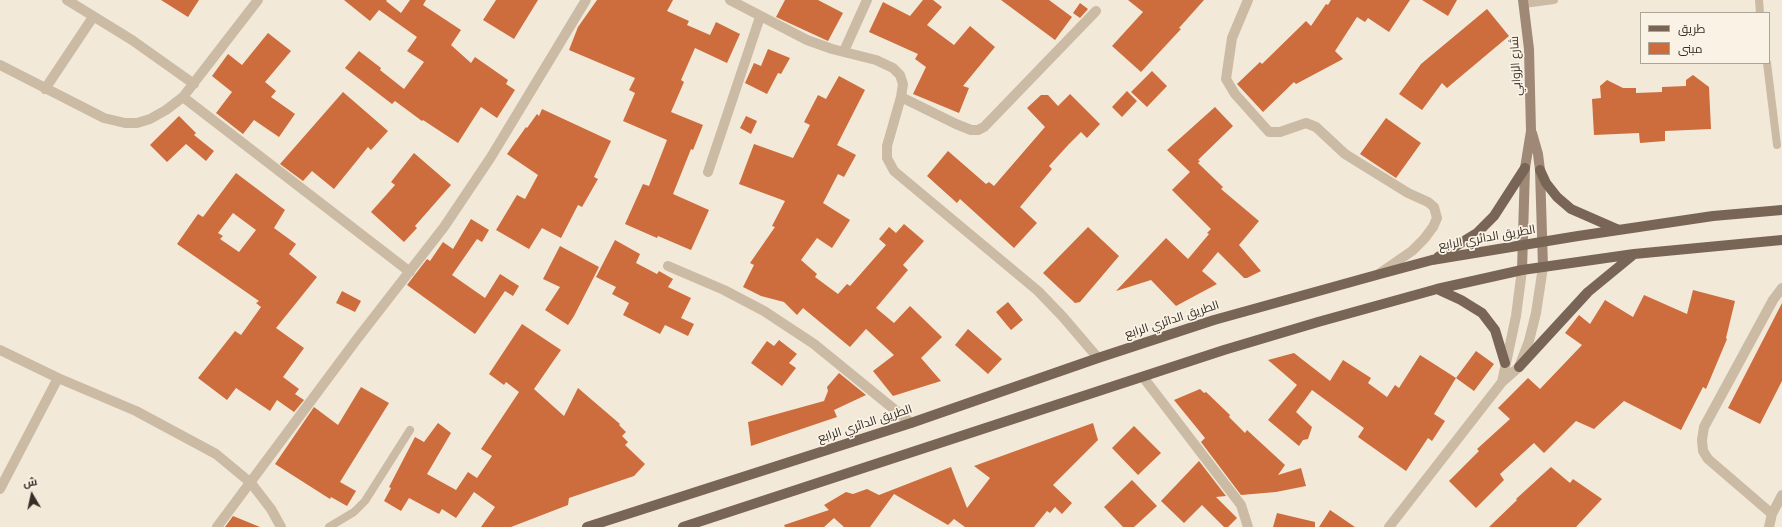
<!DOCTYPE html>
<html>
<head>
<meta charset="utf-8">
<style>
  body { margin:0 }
  #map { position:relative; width:1782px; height:527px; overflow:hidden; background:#f3e9d9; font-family:"Fira Sans",Cairo,sans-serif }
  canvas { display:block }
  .legend { position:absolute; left:1640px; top:12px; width:130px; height:52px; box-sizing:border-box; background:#faf2e5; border:1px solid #aca399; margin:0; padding:5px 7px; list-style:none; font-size:12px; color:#362d26 }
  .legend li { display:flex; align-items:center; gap:8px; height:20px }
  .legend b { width:20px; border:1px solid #aca399 }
  .north { position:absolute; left:12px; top:475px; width:40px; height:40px; -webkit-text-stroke:3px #faf2e5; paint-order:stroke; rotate:351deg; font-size:11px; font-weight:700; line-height:16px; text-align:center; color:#362d26 }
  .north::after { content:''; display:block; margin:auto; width:14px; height:18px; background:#362d26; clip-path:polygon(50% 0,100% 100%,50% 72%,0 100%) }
</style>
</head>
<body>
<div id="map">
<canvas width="1782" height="527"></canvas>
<ul class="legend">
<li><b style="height:5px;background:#796556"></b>طريق</li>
<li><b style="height:11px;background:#cd6c3c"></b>مبنى</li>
</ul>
<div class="north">ش</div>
</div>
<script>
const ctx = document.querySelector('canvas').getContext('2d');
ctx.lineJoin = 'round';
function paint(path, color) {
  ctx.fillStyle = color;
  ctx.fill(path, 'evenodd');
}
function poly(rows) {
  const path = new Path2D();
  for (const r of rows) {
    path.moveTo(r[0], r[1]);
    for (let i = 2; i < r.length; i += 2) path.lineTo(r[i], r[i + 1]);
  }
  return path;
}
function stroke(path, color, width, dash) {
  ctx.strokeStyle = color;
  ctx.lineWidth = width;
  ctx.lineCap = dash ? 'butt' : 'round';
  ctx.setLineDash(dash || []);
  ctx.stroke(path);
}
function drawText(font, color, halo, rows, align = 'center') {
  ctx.font = font + ' "Fira Sans",Cairo,sans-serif';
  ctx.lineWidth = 3.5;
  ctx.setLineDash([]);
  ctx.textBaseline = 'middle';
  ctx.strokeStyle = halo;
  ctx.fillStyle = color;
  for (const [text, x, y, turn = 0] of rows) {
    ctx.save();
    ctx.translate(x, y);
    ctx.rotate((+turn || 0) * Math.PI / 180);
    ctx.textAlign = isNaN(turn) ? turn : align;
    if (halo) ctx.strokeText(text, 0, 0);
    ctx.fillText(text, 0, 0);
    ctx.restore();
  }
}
paint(poly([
  [161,0,199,0,188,17],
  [344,0,387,0,386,1,401,13,410,0,426,0,423,5,461,30,451,45,471,63,475,57,508,80,506,84,515,90,497,118,481,107,458,143,423,120,422,121,395,101,392,104,345,68,359,51,381,68,380,70,404,89,424,62,407,51,417,37,379,10,370,21],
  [496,0,538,0,514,39,483,20],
  [597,0,673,0,667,11,689,21,687,25,710,35,716,22,740,34,727,63,695,48,681,80,684,82,671,112,703,125,693,150,691,149,673,194,709,210,691,250,658,236,657,238,625,224,643,184,649,186,667,140,623,121,635,93,629,90,635,78,569,50,578,27],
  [785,0,818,0,843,13,828,41,776,17],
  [923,0,933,0,942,7,927,25,954,45,970,26,995,47,963,86,969,88,959,113,913,94,926,67,915,59,918,54,869,32,883,2,910,16],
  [1001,0,1049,0,1072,17,1055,40],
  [1128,0,1204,0,1179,28,1181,29,1141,72,1112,46,1143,12],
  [1331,0,1410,0,1389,32,1368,18,1365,22,1357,17,1335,51,1343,59,1296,84,1294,82,1263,112,1237,84,1260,62,1262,64,1306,21,1311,26,1326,4,1328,5],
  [1422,0,1457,0,1448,16],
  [1080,3,1088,9,1080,18,1073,13],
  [1487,9,1509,36,1447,88,1442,83,1422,110,1399,94,1421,64],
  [268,33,291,51,265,82,276,91,271,97,295,114,279,137,254,120,243,134,216,113,232,92,212,76,228,54,242,65],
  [768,49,790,58,781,74,778,73,767,94,745,83,754,63,761,66],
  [1152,71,1167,86,1147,107,1131,92],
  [1693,75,1709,87,1711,129,1665,131,1665,141,1640,143,1639,133,1594,135,1592,99,1601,98,1600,86,1607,80,1623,88,1636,88,1636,93,1662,92,1662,87,1686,86,1686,80],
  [839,76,865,90,837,145,856,155,844,177,838,174,823,203,850,220,832,248,817,238,801,260,817,274,815,277,838,294,847,284,850,286,886,245,879,239,889,227,896,233,904,224,924,241,903,265,908,270,876,308,894,323,910,306,942,337,921,358,941,381,893,396,873,371,894,355,866,329,850,347,803,308,797,315,784,302,761,296,743,287,754,265,750,263,775,227,772,226,785,201,739,184,754,144,793,158,810,125,804,122,818,95,826,99],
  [1127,91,1137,101,1122,117,1112,107],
  [343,92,388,131,371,150,368,147,334,189,312,171,303,181,280,164],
  [1070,94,1100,124,1087,138,1081,132,1069,144,1049,166,1052,169,1020,207,1037,223,1014,248,960,199,957,203,927,176,948,151,986,184,989,182,994,186,1045,127,1027,108,1041,95,1048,95,1058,106],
  [1215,107,1233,126,1198,160,1200,161,1198,163,1223,187,1221,189,1259,221,1239,245,1261,271,1247,278,1244,278,1218,252,1202,271,1217,284,1176,306,1151,280,1116,291,1166,238,1188,259,1209,234,1207,233,1211,229,1172,190,1190,172,1167,150],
  [542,109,611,141,594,177,598,179,582,207,578,205,561,238,542,228,529,249,496,230,517,195,525,199,538,175,507,154,526,127,527,128,537,114,539,116],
  [179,116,196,133,194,135,214,151,206,161,186,144,167,162,150,145],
  [746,116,757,121,751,134,740,128],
  [1386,118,1421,143,1396,178,1360,154],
  [414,153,451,185,415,226,417,228,404,242,371,212,395,185,391,182],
  [236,173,285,210,274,228,296,244,289,254,317,277,276,328,304,348,283,377,299,389,295,394,304,400,294,412,277,400,270,411,236,388,227,400,198,378,235,331,241,335,261,307,256,303,259,301,177,244,198,214,203,217],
  [233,213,256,230,239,252,220,239,223,236,218,233],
  [471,219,489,230,482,242,477,239,452,275,485,298,500,274,519,286,513,296,505,291,475,334,407,285,427,259,430,261,443,242,453,249],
  [1088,227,1119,256,1080,302,1075,303,1043,273],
  [615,240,640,254,636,263,657,274,659,271,673,279,668,287,691,298,681,318,694,324,688,336,665,325,660,334,623,315,629,303,612,294,616,287,596,277],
  [560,246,599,267,574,316,568,325,545,310,560,287,543,279],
  [1693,290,1735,301,1726,338,1727,339,1706,389,1703,387,1681,430,1624,401,1594,429,1576,421,1544,453,1534,443,1500,474,1504,480,1476,508,1449,481,1479,451,1477,449,1510,419,1498,408,1528,378,1540,389,1582,345,1565,333,1579,315,1590,324,1605,300,1633,317,1644,295,1687,314],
  [342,291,361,301,355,312,336,303],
  [1008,302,1023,320,1011,330,996,312],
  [1782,303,1782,381,1760,424,1728,408],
  [522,324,561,350,534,389,564,416,578,388,620,424,619,425,626,432,622,436,628,442,625,445,645,464,634,476,569,498,568,505,511,527,481,527,495,507,474,492,456,518,442,509,439,514,409,498,401,511,384,501,391,488,389,487,415,437,424,442,438,423,451,433,427,474,456,490,468,472,477,478,492,456,481,449,519,392,506,382,504,385,489,374],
  [968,329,1002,359,988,374,955,345],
  [779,340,797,354,789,363,796,368,782,386,751,363,767,341,774,346],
  [1476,351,1494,364,1474,391,1456,378],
  [1294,353,1330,381,1343,360,1371,378,1368,383,1387,397,1395,385,1399,388,1420,355,1456,378,1434,414,1445,421,1432,441,1428,438,1406,471,1358,437,1364,428,1312,390,1296,412,1312,427,1308,439,1303,440,1299,446,1268,420,1297,385,1268,360],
  [839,373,866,395,834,410,837,417,751,446,748,422,824,401,828,391,827,387],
  [361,387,389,403,340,482,356,491,347,506,331,497,330,499,275,464,314,407,338,425],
  [1200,389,1204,393,1206,392,1230,415,1229,417,1245,433,1247,430,1285,465,1278,475,1301,468,1306,486,1276,492,1241,495,1201,442,1205,438,1174,400],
  [1093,423,1098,440,1053,485,1072,503,1062,514,1055,507,1050,513,1047,511,1034,527,965,527,954,519,948,525,894,494,870,527,844,527,834,518,824,527,785,527,784,525,829,510,824,505,846,492,853,494,867,489,879,495,951,467,967,508,990,478,974,466],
  [1134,426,1161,453,1138,475,1112,448],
  [1199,461,1226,496,1216,497,1237,518,1228,527,1224,527,1202,505,1184,523,1161,501],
  [1551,467,1570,483,1573,479,1602,499,1576,527,1489,527,1517,500,1516,499],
  [1132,480,1157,506,1134,527,1123,527,1104,507],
  [1330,510,1355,527,1319,527],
  [1277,513,1315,522,1315,527,1273,527],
  [233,516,260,527,225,527]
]), '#cd6c3c');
stroke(poly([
  [1759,0,1760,13],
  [1524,4,1554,0],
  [1767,63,1777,145],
  [329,527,354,512,365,501,410,430]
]), '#cbbaa4', 8);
stroke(poly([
  [67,0,132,40,194,84],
  [730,0,807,40,832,49,876,60,893,68,900,75,903,84,901,97,887,146,887,158,894,171,1038,291,1063,317,1098,358],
  [1248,0,1232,38,1226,79,1235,94,1269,132,1280,132,1306,123,1316,127,1345,154,1408,193,1428,202,1434,207,1437,218,1433,227,1424,239,1412,251,1380,273],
  [844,51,867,0],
  [0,65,104,118,125,123,137,123,150,119,166,110,183,97,258,0],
  [45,89,93,17],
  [183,97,410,272],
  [901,97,956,124,971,130,978,130,984,127,1096,11],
  [708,172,760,17],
  [668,266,724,290,764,311,814,344,911,423],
  [0,350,58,378,136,411,216,454,251,483,271,509,281,527],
  [1143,377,1241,505,1248,527],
  [1502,382,1516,316,1522,270],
  [0,489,58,378],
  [1772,514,1708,459,1703,451,1702,440,1704,427,1773,300,1782,288],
  [217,527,357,339,444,227,491,157,586,0],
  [1389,527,1502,382,1519,367,1529,341,1536,313,1543,267],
  [1769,527,1772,514,1782,495]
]), '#cbbaa4', 10);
stroke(poly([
  [1532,133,1538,154,1540,170,1543,267],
  [1522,270,1525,168,1531,131,1529,49,1523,0]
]), '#9f8875', 10);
stroke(poly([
  [1540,170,1546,183,1557,197,1571,209,1619,230],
  [1438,257,1477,233,1494,216,1525,168],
  [1437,289,1461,300,1482,313,1495,330,1505,363],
  [1519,367,1588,292,1633,255],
  [587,527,911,423,1098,358,1214,320,1380,274,1432,260,1578,236,1713,216,1782,210],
  [683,527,1224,350,1318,322,1437,289,1522,270,1634,254,1782,240]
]), '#796556', 10);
drawText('12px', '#362d26', '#faf2e5', [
  ["شارع الزوابي",1516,66,-93],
  ["الطريق الدائري الرابع",1487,238,-10],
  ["الطريق الدائري الرابع",1172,320,-18],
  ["الطريق الدائري الرابع",865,424,-18]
]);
</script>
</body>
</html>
